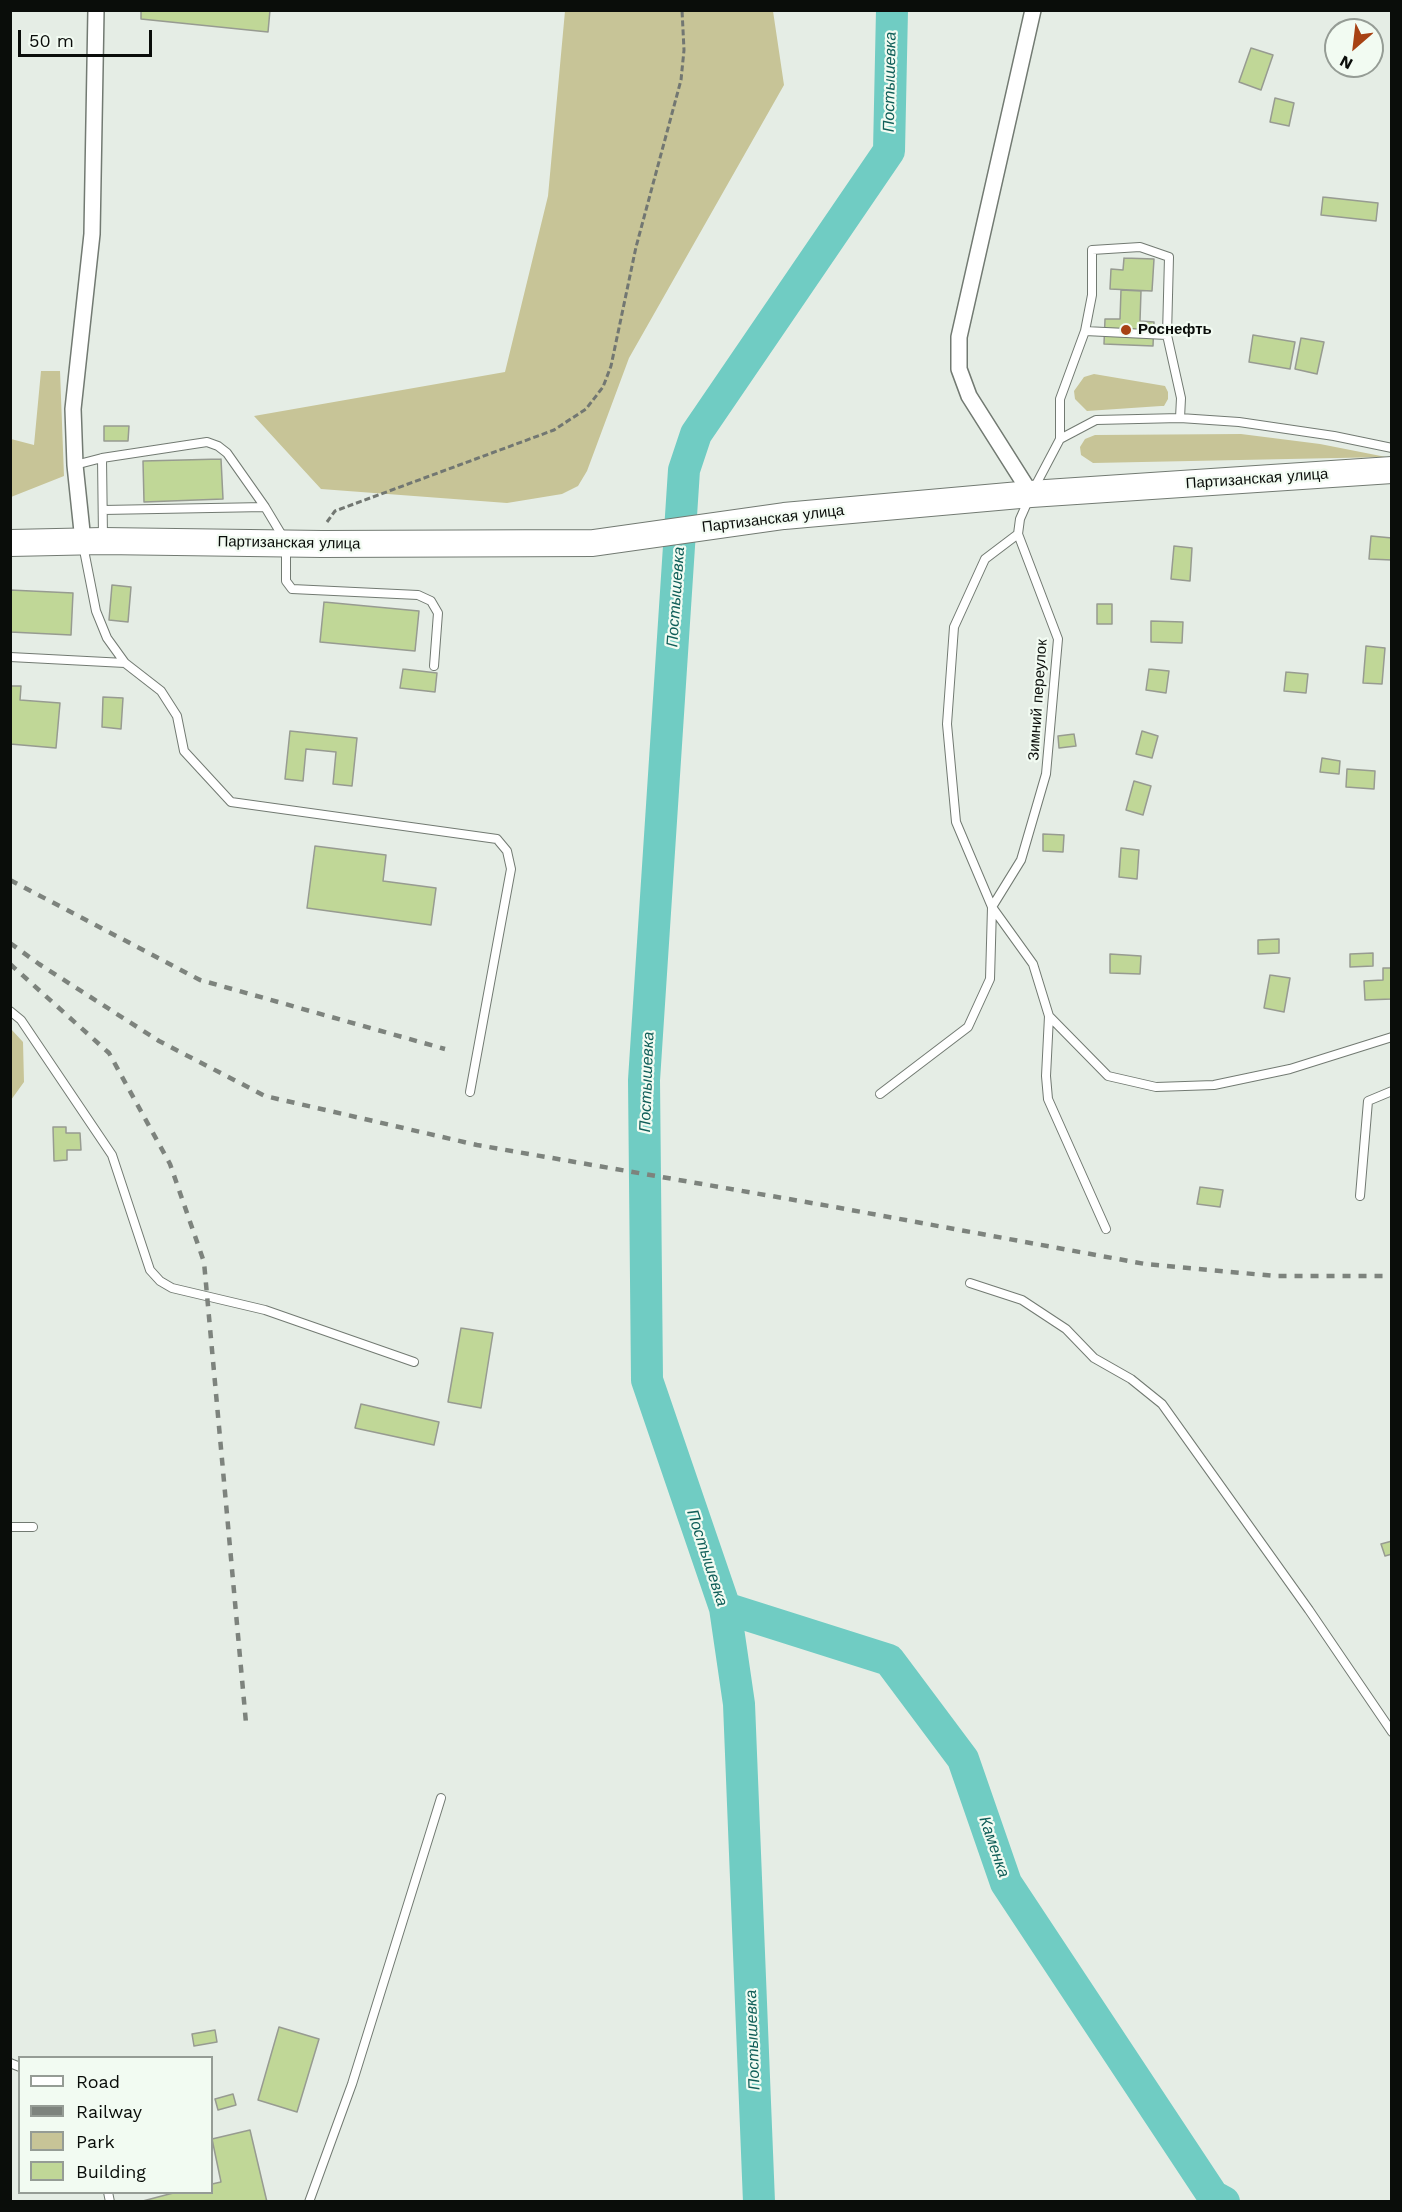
<!DOCTYPE html>
<html>
<head>
<meta charset="utf-8">
<style>
  body { margin:0 }
  #map { position:relative; width:1402px; height:2212px; overflow:hidden; background:#e5ede5; font-family:"Work Sans",sans-serif }
  canvas { display:block }
  .frame { position:absolute; inset:0; border:12px solid #0a0d0a; pointer-events:none }
  .legend { position:absolute; left:18px; top:2056px; width:195px; height:138px; box-sizing:border-box; background:#f2fbf2; border:2px solid #959c95; margin:0; padding:8px 10px; list-style:none; font-size:18px; color:#0a0d0a }
  .legend li { display:flex; align-items:center; gap:12px; height:30px }
  .legend b { width:30px; border:2px solid #959c95 }
  .north { position:absolute; left:1324px; top:18px; width:60px; height:60px; box-sizing:border-box; background:#f2fbf2; border:2px solid #959c95; border-radius:50%; rotate:208deg; font-size:16px; font-weight:700; line-height:24px; text-align:center; color:#0a0d0a }
  .north::after { content:''; display:block; margin:auto; width:21px; height:27px; background:#a74214; clip-path:polygon(50% 0,100% 100%,50% 72%,0 100%) }
  .scale { position:absolute; left:18px; top:30px; width:134px; height:27px; box-sizing:border-box; border:3px solid #0a0d0a; border-top:0; padding-left:8px; font-size:18px; line-height:21px; white-space:nowrap; color:#0a0d0a; -webkit-text-stroke:4px #f2fbf2; paint-order:stroke }
</style>
</head>
<body>
<div id="map">
<canvas width="1402" height="2212"></canvas>
<div class="frame"></div>
<ul class="legend">
<li><b style="height:8px;background:#fff"></b>Road</li>
<li><b style="height:8px;background:#7d837d"></b>Railway</li>
<li><b style="height:16px;background:#c7c497"></b>Park</li>
<li><b style="height:16px;background:#c0d797"></b>Building</li>
</ul>
<div class="north">N</div>
<div class="scale">50 m</div>
</div>
<script>
const ctx = document.querySelector('canvas').getContext('2d');
ctx.lineJoin = 'round';
function paint(path, color) {
  ctx.fillStyle = color;
  ctx.fill(path, 'evenodd');
}
function poly(rows) {
  const path = new Path2D();
  for (const r of rows) {
    path.moveTo(r[0], r[1]);
    for (let i = 2; i < r.length; i += 2) path.lineTo(r[i], r[i + 1]);
  }
  return path;
}
function stroke(path, color, width, dash) {
  ctx.strokeStyle = color;
  ctx.lineWidth = width;
  ctx.lineCap = dash ? 'butt' : 'round';
  ctx.setLineDash(dash || []);
  ctx.stroke(path);
}
function drawText(font, color, halo, rows, align = 'center') {
  ctx.font = font + ' "Work Sans",sans-serif';
  ctx.lineWidth = 4.5;
  ctx.setLineDash([]);
  ctx.textBaseline = 'middle';
  ctx.strokeStyle = halo;
  ctx.fillStyle = color;
  for (const [text, x, y, turn = 0] of rows) {
    ctx.save();
    ctx.translate(x, y);
    ctx.rotate((+turn || 0) * Math.PI / 180);
    ctx.textAlign = isNaN(turn) ? turn : align;
    if (halo) ctx.strokeText(text, 0, 0);
    ctx.fillText(text, 0, 0);
    ctx.restore();
  }
}
paint(poly([
  [565,11,773,11,784,85,629,358,587,471,578,486,562,494,507,503,321,489,254,416,505,372,548,196],
  [41,371,60,371,64,476,11,497,11,439,34,445],
  [1094,374,1165,386,1168,392,1168,399,1164,406,1161,406,1087,411,1075,399,1074,391,1084,377],
  [1241,434,1320,444,1386,457,1093,463,1081,455,1080,447,1085,439,1095,435],
  [11,1029,23,1042,24,1082,11,1100]
]), '#c7c497');
stroke(poly([
  [725,1608,889,1660,963,1759,1006,1883,1213,2196,1224,2202],
  [759,2202,739,1704,725,1608,647,1380,644,1080,684,470,696,434,889,151,892,10]
]), '#70ccc3', 32);
const building = poly([
  [141,10,270,10,268,32,141,19,141,10],
  [1251,48,1273,55,1261,90,1239,82,1251,48],
  [1275,98,1294,103,1289,126,1270,122,1275,98],
  [1323,197,1378,203,1376,221,1321,215,1323,197],
  [1124,258,1154,259,1152,291,1110,289,1111,269,1123,270,1124,258],
  [1121,290,1141,291,1140,321,1154,322,1153,346,1104,344,1105,319,1120,319,1121,290],
  [1253,335,1295,342,1290,369,1249,362,1253,335],
  [1301,338,1324,342,1317,374,1295,369,1301,338],
  [104,426,129,426,128,441,104,441,104,426],
  [221,459,223,499,144,502,143,461,221,459],
  [1371,536,1392,538,1392,560,1369,559,1371,536],
  [1174,546,1192,548,1190,581,1171,579,1174,546],
  [112,585,131,587,128,622,109,620,112,585],
  [10,590,73,593,71,635,10,632,10,590],
  [324,602,419,611,415,651,320,642,324,602],
  [1097,604,1112,604,1112,624,1097,624,1097,604],
  [1151,621,1183,622,1182,643,1151,642,1151,621],
  [1366,646,1385,648,1382,684,1363,683,1366,646],
  [403,669,437,673,435,692,400,688,403,669],
  [1149,669,1169,671,1166,693,1146,690,1149,669],
  [1286,672,1308,674,1306,693,1284,691,1286,672],
  [10,686,21,686,20,700,60,703,56,748,10,744,10,686],
  [103,697,123,698,121,729,102,727,103,697],
  [290,731,357,738,352,786,333,784,336,752,306,749,303,781,285,779,290,731],
  [1142,731,1158,736,1152,758,1136,754,1142,731],
  [1074,734,1076,746,1059,748,1058,736,1074,734],
  [1322,758,1340,761,1339,774,1320,772,1322,758],
  [1347,769,1375,771,1374,789,1346,787,1347,769],
  [1134,781,1151,786,1143,815,1126,810,1134,781],
  [1043,834,1064,835,1063,852,1043,851,1043,834],
  [315,846,386,855,383,881,436,888,431,925,307,908,315,846],
  [1121,848,1139,850,1137,879,1119,877,1121,848],
  [1279,939,1279,953,1258,954,1258,940,1279,939],
  [1373,953,1373,966,1350,967,1350,954,1373,953],
  [1110,954,1141,956,1140,974,1110,973,1110,954],
  [1383,968,1392,968,1392,999,1365,1000,1364,981,1383,980,1383,968],
  [1270,975,1290,978,1284,1012,1264,1008,1270,975],
  [53,1127,66,1127,66,1133,80,1133,81,1150,67,1150,67,1160,54,1161,53,1127],
  [1200,1187,1223,1190,1220,1207,1197,1204,1200,1187],
  [461,1328,493,1333,481,1408,448,1402,461,1328],
  [361,1404,439,1422,434,1445,355,1428,361,1404],
  [1392,1541,1392,1554,1385,1556,1381,1544,1392,1541],
  [279,2027,319,2039,297,2112,258,2100,279,2027],
  [215,2030,217,2042,194,2046,192,2034,215,2030],
  [233,2094,236,2105,218,2110,215,2099,233,2094],
  [250,2130,267,2202,139,2202,177,2192,212,2192,212,2184,221,2182,212,2139,250,2130]
]);
paint(building, '#c0d797');
stroke(building, '#979b91', 1.5);
const lane = poly([
  [1085,331,1167,335],
  [1180,418,1239,422,1334,436,1392,448],
  [102,458,103,537],
  [75,465,102,458,207,442,218,446,227,453,265,507],
  [103,510,265,507,286,542,286,581,292,589,418,595,431,601,438,613,434,666],
  [1018,534,985,559,954,627,947,724,956,822,992,907,1033,964,1049,1016,1108,1076,1156,1087,1214,1085,1290,1069,1392,1037],
  [83,545,96,611,107,638,125,663,161,691,177,716,184,751,231,802,497,839,507,851,511,869,470,1092],
  [10,657,125,663],
  [10,1011,21,1020,112,1155,150,1270,160,1281,172,1288,265,1310,414,1362],
  [1049,1016,1046,1076,1048,1099,1106,1229],
  [880,1094,968,1027,990,979,992,907,1021,860,1046,774,1058,639,1018,534,1020,519,1031,494,1060,439,1060,399,1085,331,1092,295,1092,250,1140,247,1169,257,1167,335,1181,398,1180,418,1096,420,1060,439],
  [1360,1196,1368,1101,1392,1091],
  [970,1283,1022,1300,1066,1329,1094,1358,1131,1379,1162,1404,1309,1610,1392,1732],
  [10,1527,33,1527],
  [10,2063,20,2067],
  [108,2192,110,2202],
  [309,2202,352,2084,441,1798]
]);
const street = poly([
  [1031,494,969,396,959,369,959,337,1033,10],
  [83,541,75,465,73,409,92,234,96,10]
]);
const primary = poly([
  [10,543,103,541,322,544,593,543,784,516,1031,494,1392,470]
]);
stroke(lane, '#727a72', 10);
stroke(street, '#727a72', 18);
stroke(primary, '#727a72', 28);
stroke(poly([
  [327,522,335,511,554,430,586,409,603,387,611,366,636,247,681,80,684,50,682,10]
]), '#727772', 3, [6, 3]);
stroke(lane, '#fff', 8);
stroke(street, '#fff', 15);
stroke(primary, '#fff', 26);
stroke(poly([
  [10,880,200,980,445,1049],
  [10,943,39,964,159,1041,265,1096,477,1145,829,1206,1145,1264,1275,1276,1392,1276],
  [10,964,109,1053,170,1164,204,1262,246,1723]
]), '#7d837d', 4.5, [8, 8]);
for (const [x, y, r, color] of [
  [1126,330,6,"#a74214"]
]) {
  const dot = new Path2D();
  dot.arc(x, y, r, 0, 2 * Math.PI);
  ctx.fillStyle = color;
  ctx.fill(dot);
  stroke(dot, '#f2fbf2', 2);
}
drawText('bold 15px', '#0a0d0a', '#f2fbf2', [
  ["Роснефть",1138,330]
], 'left');
drawText('15px', '#0a0d0a', '#f2fbf2', [
  ["Партизанская улица",1257,479,-4],
  ["Партизанская улица",773,519,-7],
  ["Партизанская улица",289,543,1],
  ["Зимний переулок",1038,700,-86]
]);
drawText('italic 16px', '#0f5e58', '#f2fbf2', [
  ["Постышевка",890,82,-89],
  ["Постышевка",676,597,-86],
  ["Постышевка",647,1082,-88],
  ["Постышевка",707,1558,72],
  ["Каменка",994,1847,71],
  ["Постышевка",753,2040,-92]
]);
</script>
</body>
</html>
